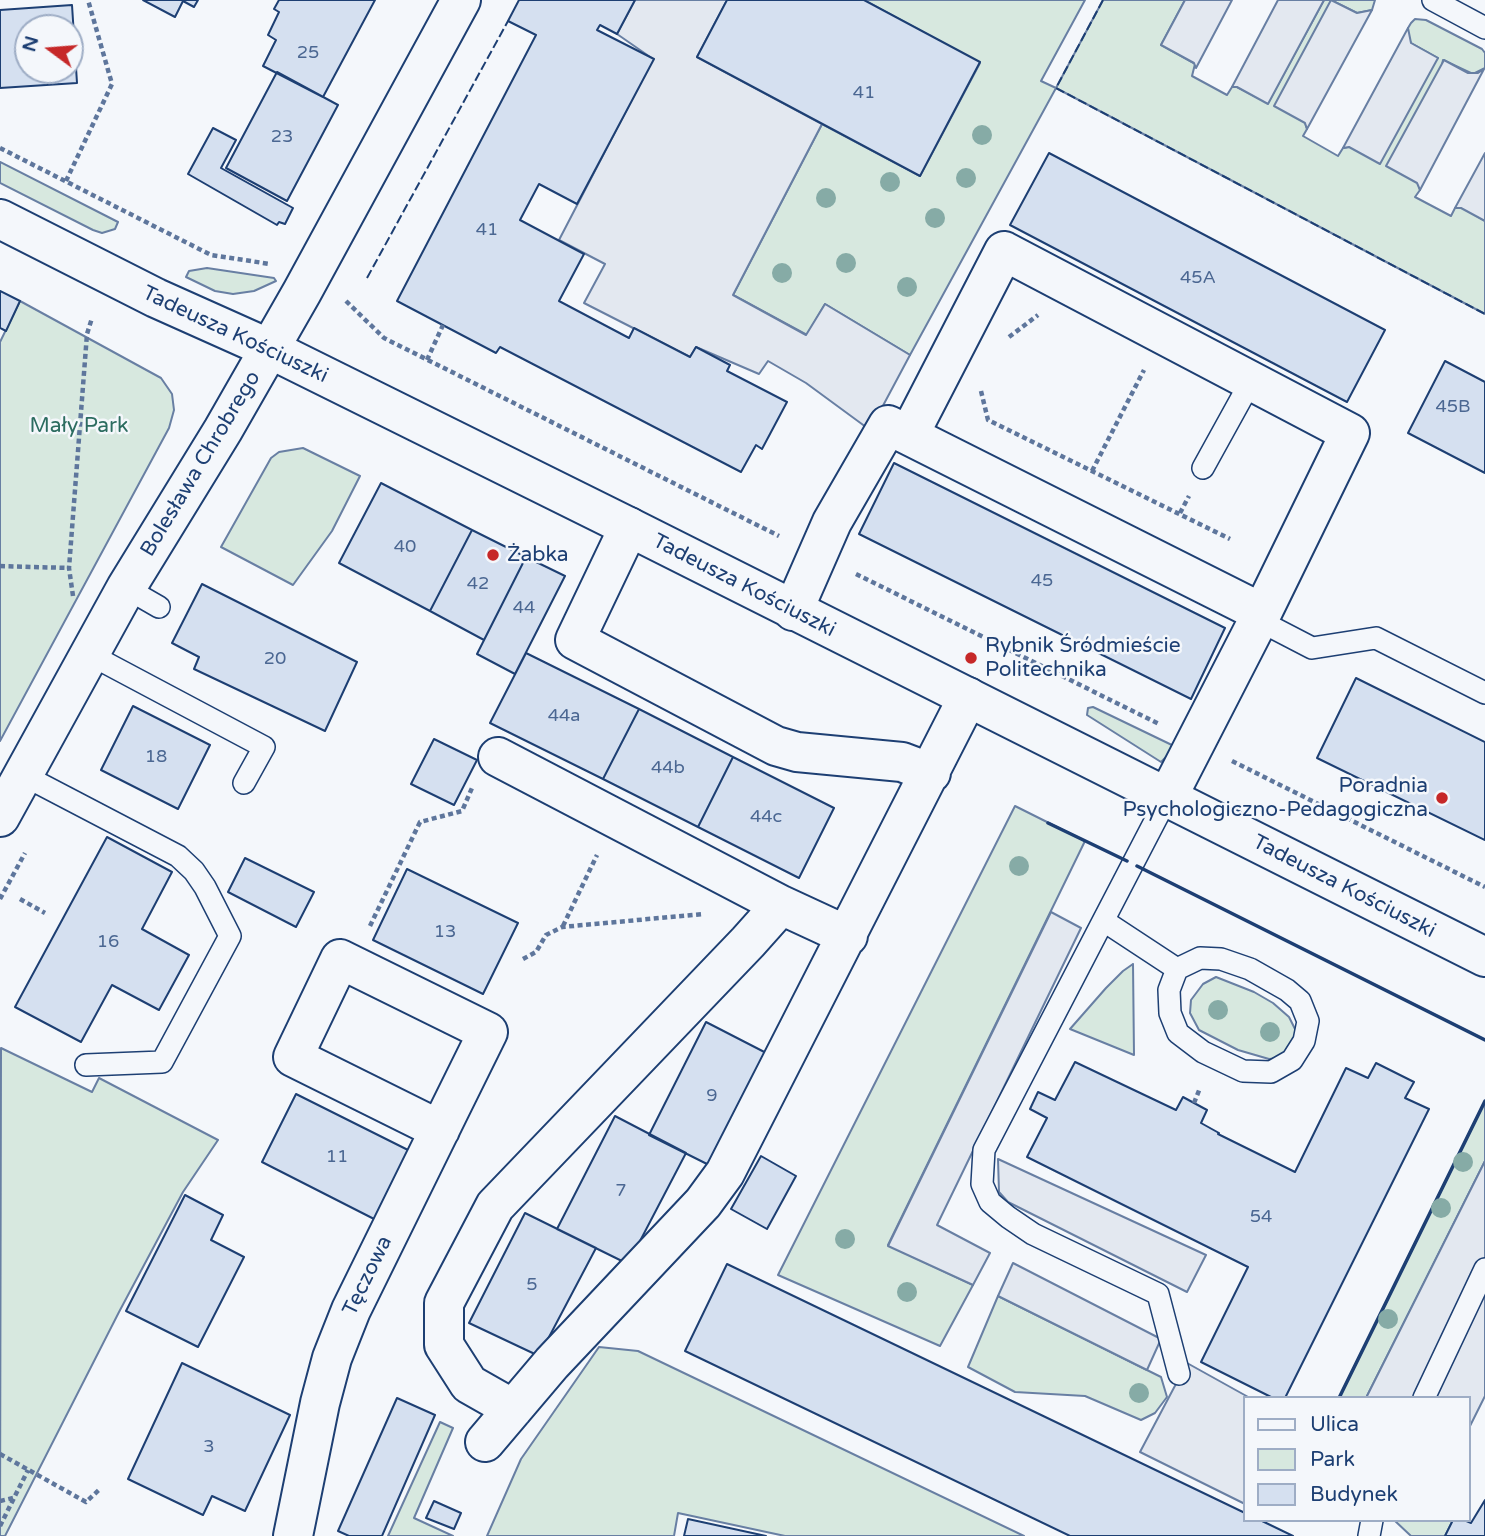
<!DOCTYPE html>
<html>
<head>
<meta charset="utf-8">
<style>
  body { margin:0 }
  #map { position:relative; width:1485px; height:1536px; overflow:hidden; background:#f4f7fb; font-family:"Varela Round",sans-serif }
  canvas { display:block }
  .legend { position:absolute; left:1243px; top:1396px; width:228px; height:126px; box-sizing:border-box; background:#f4f7fb; border:2px solid #9eadc5; margin:0; padding:9px 12px; list-style:none; font-size:21px; color:#1d3f73 }
  .legend li { display:flex; align-items:center; gap:14px; height:35px }
  .legend b { width:35px; border:2px solid #9eadc5 }
  .north { position:absolute; left:14px; top:14px; width:70px; height:70px; box-sizing:border-box; background:#f4f7fb; border:2px solid #9eadc5; border-radius:50%; rotate:286deg; font-size:19px; font-weight:700; line-height:28px; text-align:center; color:#1d3f73 }
  .north::after { content:''; display:block; margin:auto; width:24px; height:32px; background:#c62828; clip-path:polygon(50% 0,100% 100%,50% 72%,0 100%) }
</style>
</head>
<body>
<div id="map">
<canvas width="1485" height="1536"></canvas>
<ul class="legend">
<li><b style="height:9px;background:#f4f7fb"></b>Ulica</li>
<li><b style="height:19px;background:#d7e8df"></b>Park</li>
<li><b style="height:19px;background:#d5e0f0"></b>Budynek</li>
</ul>
<div class="north">N</div>
</div>
<script>
const ctx = document.querySelector('canvas').getContext('2d');
ctx.lineJoin = 'round';
function paint(path, color) {
  ctx.fillStyle = color;
  ctx.fill(path, 'evenodd');
}
function poly(rows) {
  const path = new Path2D();
  for (const r of rows) {
    path.moveTo(r[0], r[1]);
    for (let i = 2; i < r.length; i += 2) path.lineTo(r[i], r[i + 1]);
  }
  return path;
}
function stroke(path, color, width, dash) {
  ctx.strokeStyle = color;
  ctx.lineWidth = width;
  ctx.lineCap = dash ? 'butt' : 'round';
  ctx.setLineDash(dash || []);
  ctx.stroke(path);
}
function drawText(font, color, halo, rows, align = 'center') {
  ctx.font = font + ' "Varela Round",sans-serif';
  ctx.lineWidth = 5;
  ctx.setLineDash([]);
  ctx.textBaseline = 'middle';
  ctx.strokeStyle = halo;
  ctx.fillStyle = color;
  for (const [text, x, y, turn = 0] of rows) {
    ctx.save();
    ctx.translate(x, y);
    ctx.rotate((+turn || 0) * Math.PI / 180);
    ctx.textAlign = isNaN(turn) ? turn : align;
    if (halo) ctx.strokeText(text, 0, 0);
    ctx.fillText(text, 0, 0);
    ctx.restore();
  }
}
const green = poly([
  [864,0,1085,0,1041,81,1056,88,1103,0,1185,0,1161,45,1195,64,1192,76,1227,95,1232,87,1237,87,1268,103,1324,0,1375,0,1372,10,1357,13,1331,0,1305,123,1307,129,1303,136,1338,156,1343,148,1349,147,1438,58,1411,43,1408,37,1408,28,1411,23,1415,19,1426,20,1482,49,1485,53,1485,68,1473,74,1443,60,1418,183,1420,190,1415,197,1451,216,1455,208,1461,207,1485,221,1485,314,1056,88,910,355,825,304,807,335,733,295,822,124,920,176,980,63,864,0],
  [0,162,118,222,115,229,102,233,93,230,0,183,0,162],
  [207,268,274,278,276,281,254,291,233,294,215,291,186,277,189,271,207,268],
  [20,301,161,378,172,394,174,410,169,428,0,741,0,342,20,301],
  [303,448,360,476,332,531,293,585,221,547,271,458,279,452,303,448],
  [1093,707,1176,747,1161,762,1087,715,1088,708,1093,707],
  [1015,806,1085,841,888,1245,973,1285,940,1346,778,1275,1015,806],
  [1133,964,1134,1055,1070,1029,1106,988,1123,971,1133,964],
  [1216,977,1254,992,1273,1003,1289,1017,1297,1033,1281,1058,1269,1059,1238,1050,1199,1030,1190,1013,1191,1000,1203,984,1216,977],
  [1,1048,92,1092,99,1078,218,1140,183,1192,119,1312,5,1536,0,1536,1,1048],
  [1485,1101,1485,1161,1366,1398,1339,1398,1485,1101],
  [998,1296,1161,1377,1167,1397,1155,1413,1141,1420,1085,1396,1015,1392,968,1367,998,1296],
  [599,1347,638,1351,1024,1536,785,1536,678,1513,674,1536,487,1536,521,1459,599,1347],
  [440,1422,453,1428,414,1518,453,1536,388,1536,440,1422],
  [1394,1520,1453,1520,1445,1536,1411,1536,1394,1520]
]);
paint(green, '#d7e8df');
stroke(green, '#687fa3', 2);
const parking = poly([
  [635,0,727,0,697,57,822,124,733,295,806,335,825,304,910,355,870,430,806,383,768,361,759,374,696,347,690,357,584,303,605,264,559,240,653,59,617,34,635,0],
  [1185,0,1232,0,1196,68,1194,63,1161,45,1185,0],
  [1278,0,1324,0,1268,104,1237,87,1232,87,1278,0],
  [1331,0,1357,13,1372,10,1307,129,1305,123,1274,106,1331,0],
  [1408,28,1411,43,1438,58,1380,164,1349,147,1343,148,1408,28],
  [1444,60,1468,73,1478,73,1484,69,1420,190,1417,183,1386,166,1444,60],
  [1485,153,1485,221,1461,208,1455,208,1485,153],
  [1051,912,1081,928,937,1225,990,1253,973,1285,888,1246,1051,912],
  [998,1159,1206,1255,1187,1292,1008,1202,999,1192,998,1159],
  [1485,1161,1485,1396,1469,1428,1469,1398,1366,1398,1485,1161],
  [1013,1263,1161,1339,1147,1370,998,1296,1013,1263],
  [1187,1363,1250,1398,1245,1398,1245,1504,1140,1452,1187,1363]
]);
paint(parking, '#e3e8f0');
stroke(parking, '#687fa3', 2);
const building = poly([
  [143,0,198,0,194,7,183,1,175,17,143,0],
  [279,0,375,0,323,97,263,66,276,40,268,35,279,12,274,9,279,0],
  [519,0,635,0,617,34,600,25,597,30,654,59,577,204,539,184,520,220,584,254,559,301,629,338,634,328,690,357,696,347,730,365,727,371,787,402,762,449,756,445,741,472,500,347,496,353,397,301,536,35,508,21,519,0],
  [727,0,864,0,980,62,920,176,697,57,727,0],
  [72,5,77,83,0,88,0,10,72,5],
  [28,28,70,28,70,70,28,70,28,28],
  [277,72,338,105,287,201,226,168,277,72],
  [213,128,236,140,221,168,293,208,285,224,279,222,277,225,188,174,213,128],
  [1049,153,1385,330,1347,402,1010,225,1049,153],
  [0,291,20,301,6,331,0,328,0,291],
  [1445,361,1485,382,1485,473,1408,433,1445,361],
  [894,463,1225,628,1191,699,859,534,894,463],
  [381,483,472,530,430,611,339,563,381,483],
  [472,530,526,557,484,640,430,611,472,530],
  [526,557,565,576,515,674,477,654,526,557],
  [202,584,357,662,325,731,194,669,199,657,172,643,202,584],
  [526,653,639,709,603,779,490,723,526,653],
  [1356,678,1485,742,1485,840,1317,758,1356,678],
  [133,706,210,745,178,809,101,770,133,706],
  [639,709,733,757,698,827,603,779,639,709],
  [434,739,477,760,454,805,411,784,434,739],
  [733,757,834,808,799,878,698,827,733,757],
  [107,837,172,872,142,929,189,955,159,1010,112,985,81,1042,15,1007,107,837],
  [245,858,314,892,296,927,228,892,245,858],
  [407,869,518,923,483,994,373,940,407,869],
  [706,1022,776,1058,719,1170,649,1135,706,1022],
  [1075,1062,1176,1110,1183,1097,1207,1110,1201,1123,1219,1133,1218,1134,1295,1172,1346,1068,1368,1078,1376,1063,1414,1082,1405,1098,1429,1109,1285,1398,1273,1398,1201,1362,1248,1267,1027,1157,1047,1118,1030,1109,1038,1092,1055,1100,1075,1062],
  [296,1094,412,1152,378,1221,262,1162,296,1094],
  [615,1116,686,1153,628,1264,557,1229,615,1116],
  [761,1156,796,1176,767,1229,731,1209,761,1156],
  [185,1195,223,1215,211,1240,244,1257,198,1347,126,1311,185,1195],
  [525,1213,596,1248,539,1356,469,1323,525,1213],
  [727,1264,1245,1513,1245,1520,1260,1520,1293,1536,1070,1536,685,1351,727,1264],
  [182,1363,290,1415,245,1511,212,1496,203,1515,128,1479,182,1363],
  [397,1398,435,1415,382,1536,349,1536,338,1531,397,1398],
  [1485,1500,1485,1536,1445,1536,1453,1520,1464,1520,1471,1523,1485,1500],
  [434,1501,461,1513,454,1529,426,1518,434,1501],
  [688,1519,766,1536,684,1536,688,1519]
]);
paint(building, '#d5e0f0');
stroke(building, '#1d3f73', 2);
const service = poly([
  [1433,0,1485,28],
  [1203,468,1251,381],
  [126,588,159,607],
  [1258,620,1312,648,1376,638,1485,693],
  [89,654,264,747,244,783],
  [23,775,178,856,194,871,205,887,230,936,162,1062,86,1065],
  [1167,798,984,1150,982,1184,990,1202,1008,1217,1033,1234,1158,1294,1179,1374],
  [1104,921,1177,969,1200,958,1221,959,1250,969,1287,990,1300,1001,1308,1021,1304,1041,1292,1060,1271,1072,1243,1071,1203,1052,1178,1033,1170,1013,1169,990,1177,969],
  [1424,1398,1485,1269],
  [1369,1536,1372,1520]
]);
const minor = poly([
  [909,435,1004,251,1350,433,1262,613],
  [629,527,575,640,776,746,797,752,902,762,931,773],
  [793,611,832,522,888,425,1262,613,1167,798],
  [498,757,781,905,848,936],
  [513,1409,469,1384,444,1345,444,1303,495,1206,748,942,781,905],
  [485,1442,552,1363,703,1203,725,1173,968,697],
  [293,1536,320,1403,332,1358,351,1310,447,1115,488,1032,340,959,293,1057,440,1130]
]);
const tertiary = poly([
  [0,219,156,298,270,349,629,527,1485,957],
  [0,817,126,588,223,430,302,292,461,0]
]);
stroke(service, '#1d3f73', 24);
stroke(minor, '#1d3f73', 42);
stroke(tertiary, '#1d3f73', 42);
stroke(poly([
  [0,148,211,255,270,264],
  [66,181,112,84,88,0],
  [346,301,384,338,779,536],
  [1009,337,1038,315],
  [427,360,443,325],
  [981,391,988,420,1230,539],
  [1092,471,1144,370],
  [1180,513,1189,496],
  [0,566,69,568],
  [856,574,1159,724],
  [73,596,69,568,87,334,92,318],
  [1232,761,1485,887],
  [0,899,25,853],
  [20,899,45,913],
  [370,926,420,822,462,811,472,788],
  [563,926,597,855],
  [523,959,536,952,546,935,562,927,703,914],
  [1194,1103,1200,1088],
  [0,1454,86,1502,101,1488],
  [0,1501,13,1498],
  [0,1526,28,1470]
]), '#5e769c', 4.5, [5, 3.5]);
stroke(service, '#f4f7fb', 21);
stroke(minor, '#f4f7fb', 38);
stroke(tertiary, '#f4f7fb', 38);
stroke(poly([
  [1103,0,1056,88,1485,314],
  [367,278,508,21]
]), '#1d3f73', 2, [9, 3.5]);
stroke(poly([
  [1048,823,1127,861],
  [1137,866,1485,1040],
  [1339,1398,1485,1101]
]), '#1d3f73', 3.5);
ctx.fillStyle = '#86aba6';
for (const [x, y] of [
  [982,135],
  [966,178],
  [890,182],
  [826,198],
  [935,218],
  [846,263],
  [782,273],
  [907,287],
  [1019,866],
  [1218,1010],
  [1270,1032],
  [1463,1162],
  [1441,1208],
  [845,1239],
  [907,1292],
  [1388,1319],
  [1139,1393]
]) {
  ctx.beginPath();
  ctx.arc(x, y, 10, 0, 2 * Math.PI);
  ctx.fill();
}
for (const [x, y, r, color] of [
  [493,555,7,"#c62828"],
  [971,658,7,"#c62828"],
  [1442,798,7,"#c62828"]
]) {
  const dot = new Path2D();
  dot.arc(x, y, r, 0, 2 * Math.PI);
  ctx.fillStyle = color;
  ctx.fill(dot);
  stroke(dot, '#f4f7fb', 2.5);
}
drawText('18px', '#4b6792', null, [
  ["25",308,53],
  ["41",864,93],
  ["23",282,137],
  ["41",487,230],
  ["45A",1198,278],
  ["45B",1453,407],
  ["40",405,547],
  ["45",1042,581],
  ["42",478,584],
  ["44",524,608],
  ["20",275,659],
  ["44a",564,716],
  ["18",156,757],
  ["44b",668,768],
  ["44c",766,817],
  ["13",445,932],
  ["16",108,942],
  ["9",712,1096],
  ["11",337,1157],
  ["7",621,1191],
  ["54",1261,1217],
  ["5",532,1285],
  ["3",209,1447]
]);
drawText('21px', '#1d3f73', '#f4f7fb', [
  ["Tadeusza Kościuszki",235,335,25],
  ["Bolesława Chrobrego",201,464,-59],
  ["Tadeusza Kościuszki",744,586,27],
  ["Tadeusza Kościuszki",1344,887,27],
  ["Tęczowa",368,1276,-64]
]);
drawText('21px', '#2c6c60', '#f4f7fb', [
  ["Mały Park",79,426]
]);
drawText('21px', '#1d3f73', '#f4f7fb', [
  ["Żabka",507,555],
  ["Rybnik Śródmieście",985,646],
  ["Politechnika",985,670],
  ["Poradnia",1428,786,"right"],
  ["Psychologiczno-Pedagogiczna",1428,810,"right"]
], 'left');
</script>
</body>
</html>
